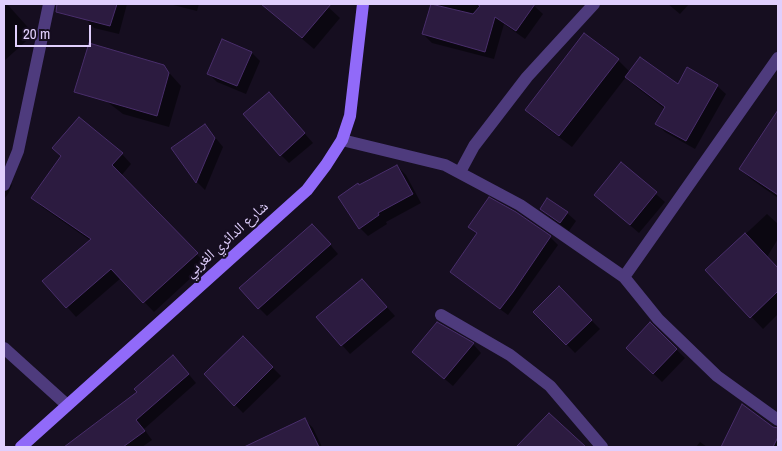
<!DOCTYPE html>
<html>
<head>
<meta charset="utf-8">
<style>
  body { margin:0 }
  #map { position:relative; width:782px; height:451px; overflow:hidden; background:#160e20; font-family:"Archivo Narrow",sans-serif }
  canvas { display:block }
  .frame { position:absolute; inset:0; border:5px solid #e0cffd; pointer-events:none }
  .scale { position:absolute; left:15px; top:25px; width:76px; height:22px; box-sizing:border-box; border:2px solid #e0cffd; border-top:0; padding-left:6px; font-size:15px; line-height:18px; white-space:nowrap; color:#e0cffd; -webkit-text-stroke:4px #160e20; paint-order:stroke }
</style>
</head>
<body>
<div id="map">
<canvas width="782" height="451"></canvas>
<div class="frame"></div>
<div class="scale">20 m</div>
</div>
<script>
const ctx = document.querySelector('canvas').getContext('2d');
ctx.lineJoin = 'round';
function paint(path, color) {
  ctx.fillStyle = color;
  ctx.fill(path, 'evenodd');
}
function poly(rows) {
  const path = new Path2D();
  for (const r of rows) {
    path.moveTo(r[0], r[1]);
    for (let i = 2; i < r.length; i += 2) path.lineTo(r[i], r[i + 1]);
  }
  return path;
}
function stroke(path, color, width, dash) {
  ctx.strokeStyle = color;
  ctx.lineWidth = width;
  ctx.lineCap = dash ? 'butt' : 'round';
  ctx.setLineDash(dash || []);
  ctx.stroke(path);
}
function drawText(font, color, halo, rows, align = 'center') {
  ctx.font = font + ' "Archivo Narrow","Noto Naskh Arabic",sans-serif';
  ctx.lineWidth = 4.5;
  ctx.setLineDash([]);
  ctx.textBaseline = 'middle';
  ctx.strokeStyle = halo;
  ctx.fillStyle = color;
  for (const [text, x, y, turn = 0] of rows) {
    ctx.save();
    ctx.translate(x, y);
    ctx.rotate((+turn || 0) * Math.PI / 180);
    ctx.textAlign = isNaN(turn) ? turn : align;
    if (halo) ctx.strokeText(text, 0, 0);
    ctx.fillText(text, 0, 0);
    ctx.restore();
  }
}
paint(poly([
  [4,4,7,4,34,34,4,61],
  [90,4,127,4,119,34,94,28,86,19],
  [169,4,199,4,197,11],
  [261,4,325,4,340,18,314,49],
  [432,4,532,4,543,14,525,39,504,24,494,59,432,43,423,34],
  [668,4,689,4,680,14],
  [252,53,260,61,246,94,217,82,208,73],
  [618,60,630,72,678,86,717,86,726,94,695,149,665,132,657,124,665,109,635,86,626,77,572,147,539,122,527,110],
  [163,66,181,86,169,127,123,114,92,90],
  [277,102,313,143,289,163,281,155],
  [778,113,778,198,751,179,740,169],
  [205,125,223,147,205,190,197,182,173,148],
  [122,154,131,164,121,176,206,264,154,312,121,278,76,317,44,281,91,241,42,207,33,198],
  [621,164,665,202,639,233,604,203],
  [397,166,406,175,421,203,386,222,387,224,368,236,360,228,360,187],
  [4,177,12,185,8,194,4,199],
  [541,209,567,213,576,221,569,231,550,217],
  [515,213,550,237,558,245,508,315,459,279,451,271,477,234,470,227],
  [767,214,778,224,778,239,767,257,778,269,778,314,763,329,707,270],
  [321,234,338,254,267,316,259,308],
  [559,288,600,329,575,353,535,312],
  [370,289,395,316,350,354,342,345],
  [437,324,473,344,481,353,453,386,422,360],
  [650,324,685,358,662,382,627,348],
  [243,338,281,376,243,413,205,374],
  [181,365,196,383,144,429,152,440,142,447,88,447,80,437],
  [743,406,773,428,778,429,778,447,722,447],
  [549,415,584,447,526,447,522,443],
  [305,420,313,428,322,447,247,447],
  [700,442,707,447,696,447]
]), '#0007');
const building = poly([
  [57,4,117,4,110,26,56,12,57,4],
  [261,4,331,4,302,38,261,4],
  [431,4,473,14,480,6,477,4,535,4,516,31,495,17,485,52,422,34,431,4],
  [584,33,619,59,559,136,525,110,584,33],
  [222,39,252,52,237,86,207,74,222,39],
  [89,43,164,65,169,73,157,116,74,92,89,43],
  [640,57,678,84,687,67,718,85,686,141,655,124,665,107,625,77,640,57],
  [269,92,305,133,280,156,243,114,269,92],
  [778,110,778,195,739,169,778,110],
  [79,117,123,153,112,165,198,253,143,303,111,269,66,308,42,281,91,239,31,198,61,156,52,148,79,117],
  [205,124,215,138,196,183,171,148,205,124],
  [621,162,657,192,630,225,594,195,621,162],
  [397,165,413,194,378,213,379,215,359,229,338,197,358,183,359,185,397,165],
  [489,197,516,212,551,236,513,292,500,309,450,272,477,233,468,227,489,197],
  [547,198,568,212,560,223,540,209,547,198],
  [312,224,331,244,258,309,239,288,312,224],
  [745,233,778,268,778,291,750,318,705,270,745,233],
  [362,279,387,307,341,346,316,317,362,279],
  [559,286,592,320,566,345,533,312,559,286],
  [437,322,474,343,444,379,412,352,437,322],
  [650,322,677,349,653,374,626,348,650,322],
  [243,336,273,367,234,406,204,374,243,336],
  [173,355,189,374,136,420,145,431,123,447,64,447,137,392,134,389,173,355],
  [742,404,773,427,778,428,778,437,773,447,721,447,742,404],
  [549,413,586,447,516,447,549,413],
  [305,418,319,447,244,447,305,418]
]);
paint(building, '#2c1b40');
stroke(building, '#492e6b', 1);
stroke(poly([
  [342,140,445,165,520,205,624,277,658,319,717,376,778,420],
  [460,172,474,146,527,77,594,4],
  [4,185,18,151,49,4],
  [624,277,778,58],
  [441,315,510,355,550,386,602,447],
  [4,348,67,405]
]), '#4e3b7d', 12);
stroke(poly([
  [21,447,307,190,326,165,342,140,350,116,363,4]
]), '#916af9', 12);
drawText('15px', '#e0cffd', '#160e20', [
  ["شارع الدائري الغربي",227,240,-42]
]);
</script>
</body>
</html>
